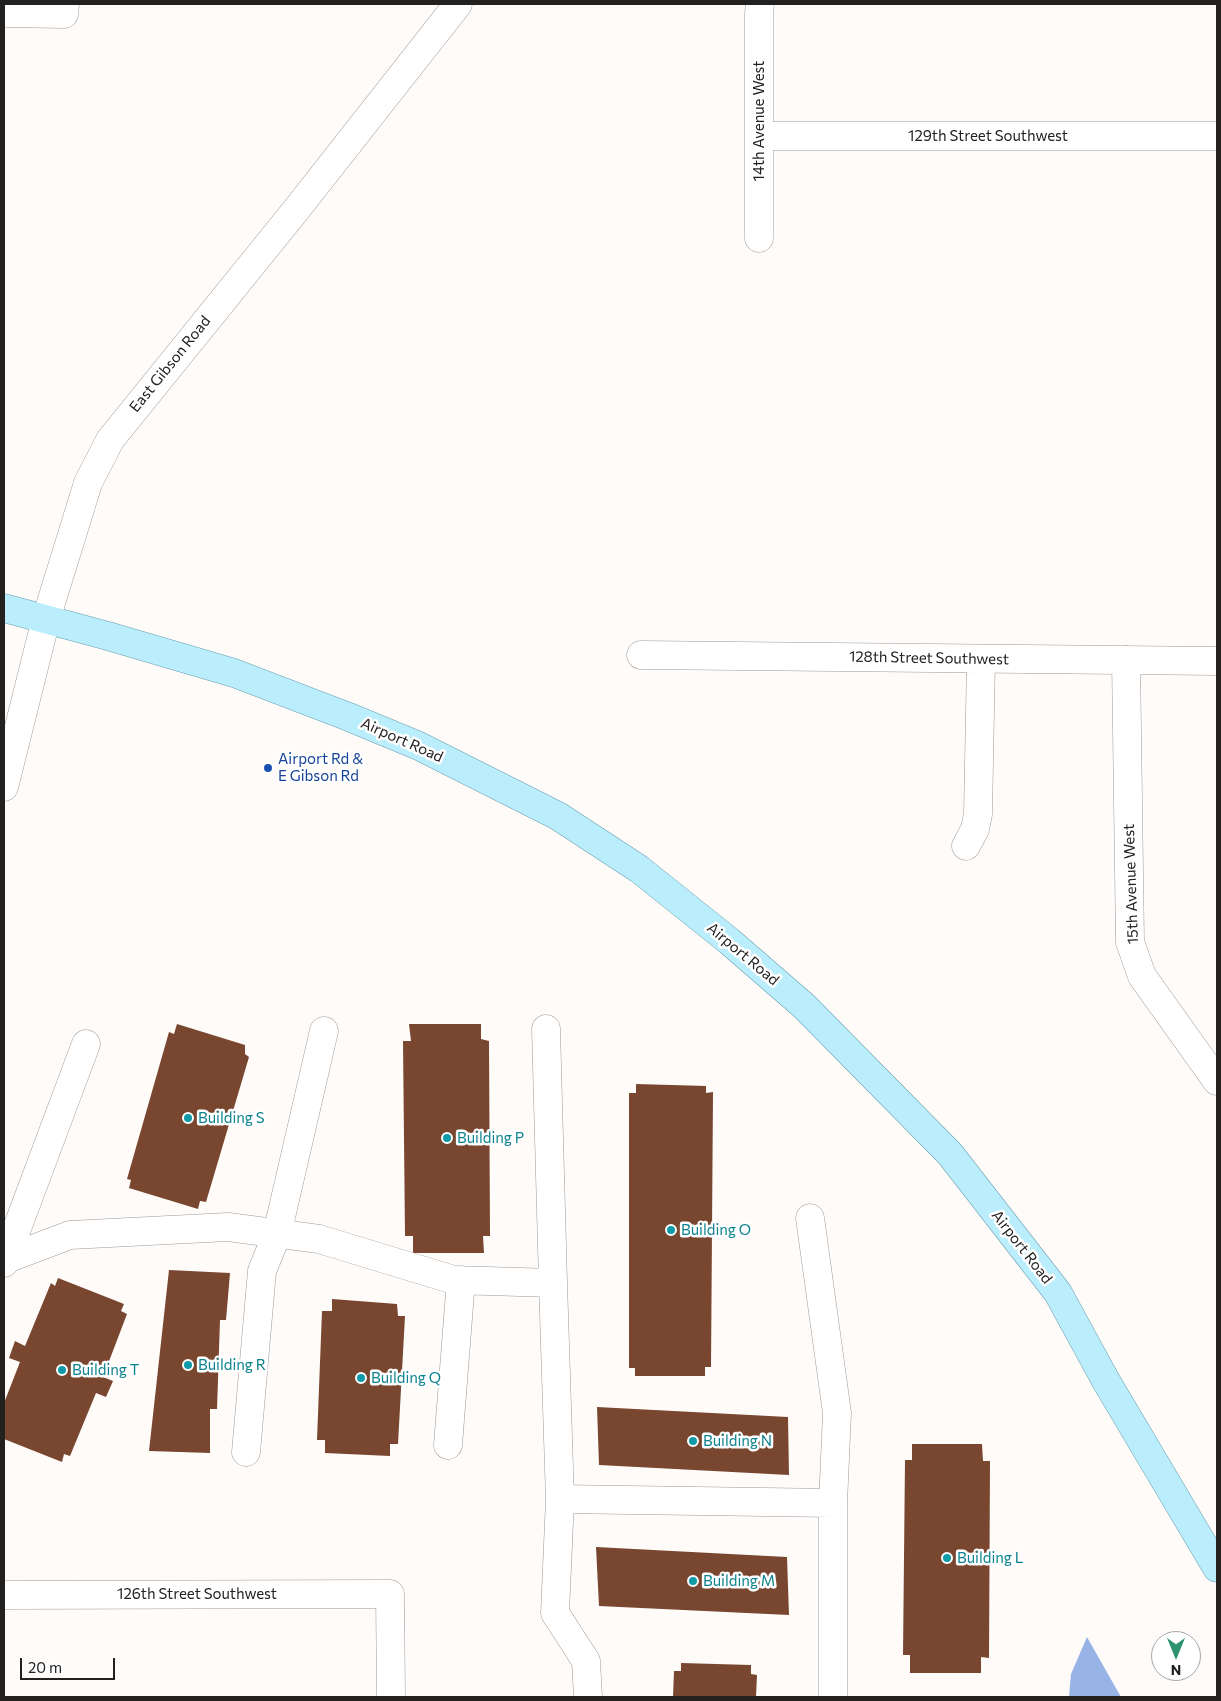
<!DOCTYPE html>
<html>
<head>
<meta charset="utf-8">
<style>
  body { margin:0 }
  #map { position:relative; width:1221px; height:1701px; overflow:hidden; background:#fefbf9; font-family:Commissioner,sans-serif }
  canvas { display:block }
  .frame { position:absolute; inset:0; border:5px solid #222120; pointer-events:none }
  .north { position:absolute; left:1151px; top:1631px; width:50px; height:50px; box-sizing:border-box; background:#fff; border:1px solid #a7a6a6; border-radius:50%; rotate:180deg; font-size:14px; font-weight:700; line-height:20px; text-align:center; color:#222120 }
  .north::after { content:''; display:block; margin:auto; width:18px; height:22px; background:#2c926f; clip-path:polygon(50% 0,100% 100%,50% 72%,0 100%) }
  .scale { position:absolute; left:20px; top:1658px; width:95px; height:22px; box-sizing:border-box; border:2px solid #222120; border-top:0; padding-left:6px; font-size:15px; line-height:18px; white-space:nowrap; color:#222120; -webkit-text-stroke:4px #fff; paint-order:stroke }
</style>
</head>
<body>
<div id="map">
<canvas width="1221" height="1701"></canvas>
<div class="frame"></div>
<div class="north">N</div>
<div class="scale">20 m</div>
</div>
<script>
const ctx = document.querySelector('canvas').getContext('2d');
ctx.lineJoin = 'round';
function paint(path, color) {
  ctx.fillStyle = color;
  ctx.fill(path, 'evenodd');
}
function poly(rows) {
  const path = new Path2D();
  for (const r of rows) {
    path.moveTo(r[0], r[1]);
    for (let i = 2; i < r.length; i += 2) path.lineTo(r[i], r[i + 1]);
  }
  return path;
}
function stroke(path, color, width, dash) {
  ctx.strokeStyle = color;
  ctx.lineWidth = width;
  ctx.lineCap = dash ? 'butt' : 'round';
  ctx.setLineDash(dash || []);
  ctx.stroke(path);
}
function drawText(font, color, halo, rows, align = 'center') {
  ctx.font = font + ' Commissioner,sans-serif';
  ctx.lineWidth = 5;
  ctx.setLineDash([]);
  ctx.textBaseline = 'middle';
  ctx.strokeStyle = halo;
  ctx.fillStyle = color;
  for (const [text, x, y, turn = 0] of rows) {
    ctx.save();
    ctx.translate(x, y);
    ctx.rotate((+turn || 0) * Math.PI / 180);
    ctx.textAlign = isNaN(turn) ? turn : align;
    if (halo) ctx.strokeText(text, 0, 0);
    ctx.fillText(text, 0, 0);
    ctx.restore();
  }
}
paint(poly([
  [1087,1637,1121,1697,1069,1697,1071,1674]
]), '#98b4e6');
paint(poly([
  [177,1024,245,1045,245,1054,249,1057,206,1202,200,1201,198,1209,129,1188,131,1180,127,1179,169,1032,174,1034],
  [409,1024,481,1024,481,1039,489,1041,490,1236,483,1236,484,1253,413,1253,413,1236,405,1236,403,1041,411,1041],
  [636,1084,706,1086,706,1093,713,1092,711,1367,705,1367,705,1376,635,1376,635,1368,629,1368,629,1093,636,1093],
  [169,1270,230,1273,226,1320,220,1320,217,1409,210,1409,210,1453,149,1451],
  [58,1278,124,1304,121,1311,127,1314,103,1377,113,1381,106,1397,96,1393,70,1456,64,1454,62,1462,4,1439,4,1403,20,1362,9,1358,15,1341,25,1346,51,1283,55,1286],
  [332,1299,397,1304,398,1316,405,1316,398,1444,390,1444,390,1456,325,1453,325,1440,317,1440,322,1311,332,1311],
  [597,1407,788,1417,789,1475,599,1465],
  [912,1444,982,1444,983,1461,990,1461,989,1658,981,1657,981,1673,910,1673,910,1655,903,1655,905,1460,912,1460],
  [596,1547,787,1557,789,1615,599,1606],
  [681,1663,751,1665,751,1674,757,1675,756,1697,673,1697,674,1671,681,1671]
]), '#794630');
const minor = poly([
  [4,13,64,14,65,4],
  [759,136,1217,136],
  [759,238,759,13,760,4],
  [641,655,1217,661],
  [1126,660,1130,942,1142,976,1217,1081],
  [4,787,46,619,88,483,110,440,296,210,458,4],
  [966,846,975,829,978,814,981,659],
  [546,1029,553,1283],
  [810,1218,837,1413,833,1503,833,1697],
  [4,1260,70,1235,228,1227,319,1239,454,1280,553,1283,560,1499,555,1613,586,1661,588,1697],
  [4,1263,86,1044],
  [448,1445,461,1280],
  [246,1452,262,1271,277,1234,324,1031],
  [560,1499,833,1503],
  [4,1595,390,1594,391,1697]
]);
const major = poly([
  [4,608,108,636,234,673,349,717,419,746,558,816,639,869,729,941,804,1006,950,1154,1058,1293,1106,1381,1217,1568]
]);
stroke(minor, '#9d9a98', 29);
stroke(major, '#689eae', 29);
stroke(minor, '#fff', 28);
stroke(major, '#bbeefc', 28);
for (const [x, y, r, color] of [
  [268,768,5,"#1a4fb4"],
  [188,1118,5,"#0f9aa8"],
  [447,1138,5,"#0f9aa8"],
  [671,1230,5,"#0f9aa8"],
  [188,1365,5,"#0f9aa8"],
  [62,1370,5,"#0f9aa8"],
  [361,1378,5,"#0f9aa8"],
  [693,1441,5,"#0f9aa8"],
  [947,1558,5,"#0f9aa8"],
  [693,1581,5,"#0f9aa8"]
]) {
  const dot = new Path2D();
  dot.arc(x, y, r, 0, 2 * Math.PI);
  ctx.fillStyle = color;
  ctx.fill(dot);
  stroke(dot, '#fff', 2);
}
drawText('15px', '#222120', '#fff', [
  ["14th Avenue West",759,121,-90],
  ["129th Street Southwest",988,136],
  ["East Gibson Road",170,364,-51],
  ["128th Street Southwest",929,658,1],
  ["Airport Road",402,740,24],
  ["15th Avenue West",1131,884,-92],
  ["Airport Road",743,954,40],
  ["Airport Road",1022,1247,52],
  ["126th Street Southwest",197,1594]
]);
drawText('15px', '#164399', '#fff', [
  ["Airport Rd &",278,759],
  ["E Gibson Rd",278,776]
], 'left');
drawText('15px', '#0d838f', '#fff', [
  ["Building S",198,1118],
  ["Building P",457,1138],
  ["Building O",681,1230],
  ["Building R",198,1365],
  ["Building T",72,1370],
  ["Building Q",371,1378],
  ["Building N",703,1441],
  ["Building L",957,1558],
  ["Building M",703,1581]
], 'left');
</script>
</body>
</html>
